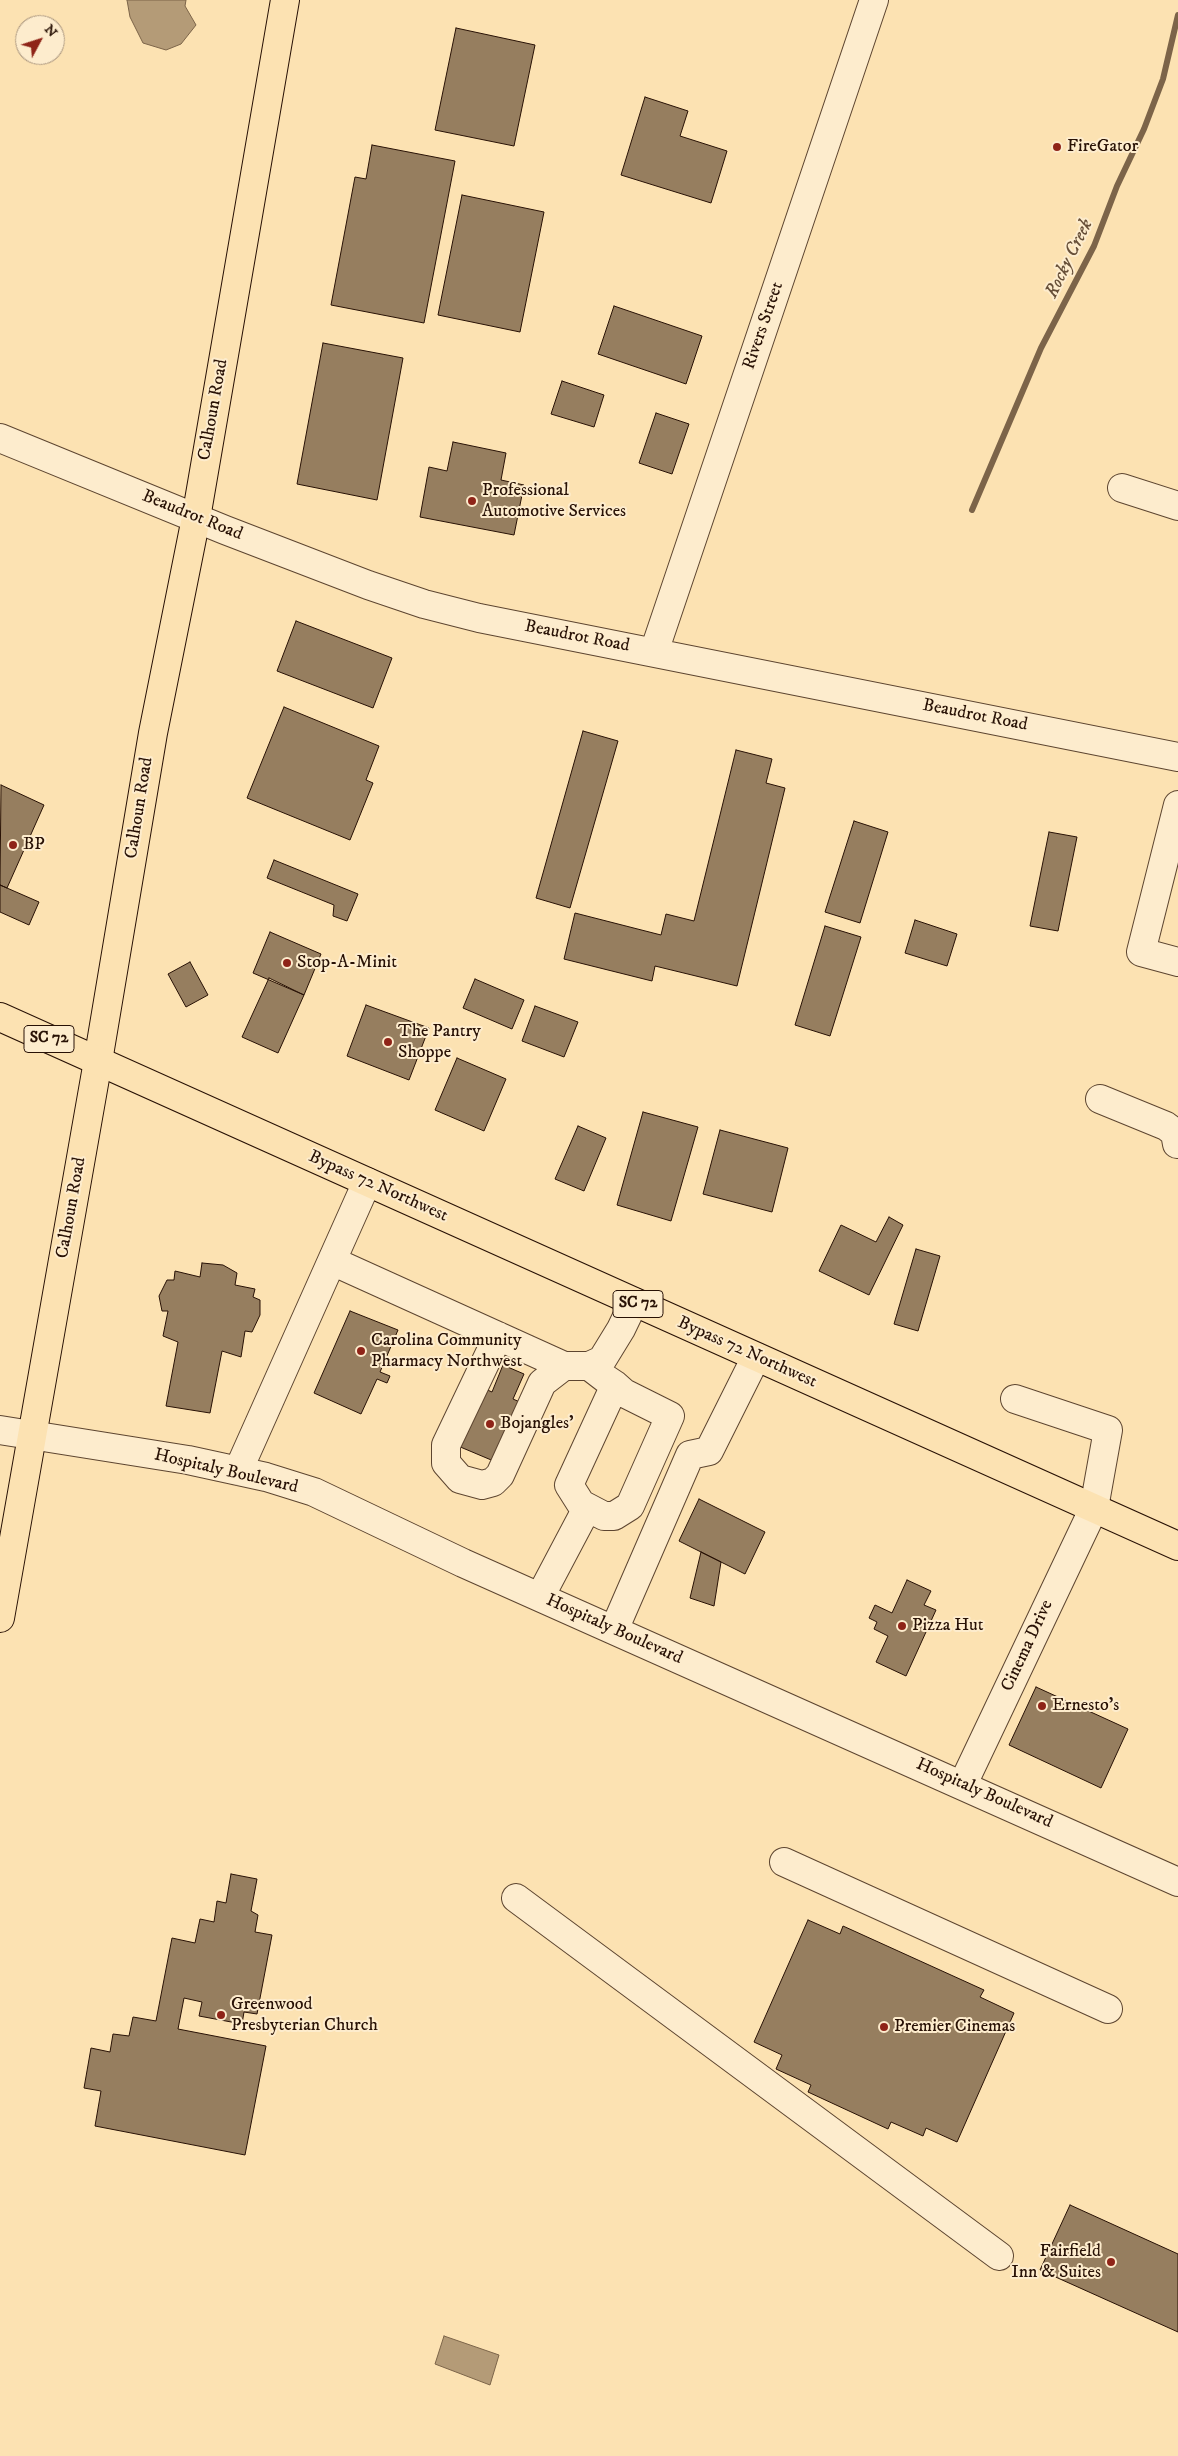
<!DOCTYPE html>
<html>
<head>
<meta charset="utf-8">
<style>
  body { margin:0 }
  #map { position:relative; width:1178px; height:2456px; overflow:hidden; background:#fce2b2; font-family:"IM FELL DW Pica",serif }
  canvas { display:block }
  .north { position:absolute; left:15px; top:15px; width:50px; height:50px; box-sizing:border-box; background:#fdeccd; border:1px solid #a8947d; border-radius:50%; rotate:50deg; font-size:14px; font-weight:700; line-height:20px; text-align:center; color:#281105 }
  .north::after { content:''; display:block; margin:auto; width:18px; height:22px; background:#8f2418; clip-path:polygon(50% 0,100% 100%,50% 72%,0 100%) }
</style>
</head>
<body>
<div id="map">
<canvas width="1178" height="2456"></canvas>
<div class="north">N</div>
</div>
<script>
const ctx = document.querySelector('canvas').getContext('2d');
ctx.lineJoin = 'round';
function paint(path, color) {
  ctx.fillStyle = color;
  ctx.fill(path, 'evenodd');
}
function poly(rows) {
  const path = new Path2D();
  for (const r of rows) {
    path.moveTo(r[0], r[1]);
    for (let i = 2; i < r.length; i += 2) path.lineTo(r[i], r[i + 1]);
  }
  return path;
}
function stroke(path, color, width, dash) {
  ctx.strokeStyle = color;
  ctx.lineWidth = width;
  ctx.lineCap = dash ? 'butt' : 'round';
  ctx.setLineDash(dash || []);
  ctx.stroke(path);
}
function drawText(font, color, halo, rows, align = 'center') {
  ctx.font = font + ' "IM FELL DW Pica",serif';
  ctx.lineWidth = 4;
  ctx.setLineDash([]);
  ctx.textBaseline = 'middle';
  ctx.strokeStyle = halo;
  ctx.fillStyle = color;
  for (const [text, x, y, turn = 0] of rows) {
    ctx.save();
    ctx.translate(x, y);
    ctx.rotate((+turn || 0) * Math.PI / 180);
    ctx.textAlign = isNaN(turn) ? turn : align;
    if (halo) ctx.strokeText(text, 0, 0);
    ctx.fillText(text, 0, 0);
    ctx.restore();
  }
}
const water = poly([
  [127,0,186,0,185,6,196,25,181,44,166,50,143,43,130,17,127,0],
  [444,2336,499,2355,490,2385,435,2364,444,2336]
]);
paint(water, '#b49b77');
stroke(water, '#7c6449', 1);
stroke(poly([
  [972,510,1041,348,1094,246,1117,186,1144,129,1163,79,1178,15]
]), '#7c6449', 6);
const building = poly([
  [456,28,535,45,514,146,435,130,456,28],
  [645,97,688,111,680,136,727,151,711,203,621,175,645,97],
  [372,145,455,161,424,323,331,305,355,177,366,179,372,145],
  [462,195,544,212,520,332,438,315,462,195],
  [614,306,702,336,686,384,598,354,614,306],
  [323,343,403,358,377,500,297,484,323,343],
  [562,381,604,395,594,427,551,414,562,381],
  [656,413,689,424,672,474,639,463,656,413],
  [453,442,506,453,501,480,524,485,514,535,420,517,429,467,447,471,453,442],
  [296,621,392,658,373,708,277,671,296,621],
  [284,707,379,746,366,780,373,783,350,840,247,798,284,707],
  [583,731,618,741,570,908,536,898,583,731],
  [736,750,772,759,766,783,785,788,737,986,655,966,652,981,564,959,575,913,661,935,666,914,694,921,736,750],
  [1,785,44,805,7,888,0,885,1,785],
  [854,821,888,832,860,923,825,912,854,821],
  [1049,832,1077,837,1058,931,1030,926,1049,832],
  [274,860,358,894,347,921,333,916,334,905,267,878,274,860],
  [0,885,39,902,29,925,0,912,0,885],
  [915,920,957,934,947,966,905,953,915,920],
  [825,926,861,937,830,1036,795,1025,825,926],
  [270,932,321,954,304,995,253,973,270,932],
  [190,962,208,995,186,1007,168,974,190,962],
  [269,978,304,995,278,1053,242,1037,269,978],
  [475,979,524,1000,512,1029,463,1008,475,979],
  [366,1005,429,1028,409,1080,347,1056,366,1005],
  [535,1006,578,1022,564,1057,522,1041,535,1006],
  [457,1058,506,1079,484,1131,435,1110,457,1058],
  [643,1112,698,1127,671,1221,617,1205,643,1112],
  [578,1126,606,1138,584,1191,555,1179,578,1126],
  [720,1130,788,1148,772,1212,703,1194,720,1130],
  [889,1217,903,1225,869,1295,819,1271,841,1225,876,1242,889,1217],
  [916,1249,940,1256,918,1331,894,1324,916,1249],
  [202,1263,223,1265,237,1273,235,1285,255,1289,253,1297,260,1300,260,1315,252,1332,245,1331,241,1357,222,1351,210,1413,166,1406,178,1342,163,1336,168,1311,162,1311,159,1296,167,1280,174,1280,175,1271,200,1277,202,1263],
  [350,1311,398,1330,380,1372,390,1376,387,1383,377,1379,361,1414,314,1393,350,1311],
  [503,1365,524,1374,513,1399,522,1403,496,1462,458,1446,483,1388,492,1392,503,1365],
  [699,1499,765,1532,745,1574,679,1541,699,1499],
  [701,1552,721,1562,714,1606,690,1598,701,1552],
  [907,1580,931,1591,924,1605,936,1610,906,1676,876,1662,888,1636,874,1629,877,1622,869,1618,875,1605,892,1613,907,1580],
  [1036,1687,1128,1729,1101,1788,1009,1745,1036,1687],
  [231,1874,257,1879,251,1911,258,1915,255,1932,272,1935,257,2014,244,2012,242,2024,199,2016,202,2002,184,1998,178,2029,266,2046,245,2155,95,2126,101,2091,84,2088,91,2048,110,2052,113,2034,129,2036,133,2017,156,2021,172,1938,195,1943,200,1919,214,1922,217,1901,226,1903,231,1874],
  [808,1920,840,1934,843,1926,984,1990,980,1997,1014,2013,957,2142,926,2128,923,2136,891,2122,888,2129,808,2092,811,2085,776,2069,782,2055,754,2042,808,1920],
  [1070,2205,1178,2254,1178,2332,1040,2270,1070,2205]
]);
paint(building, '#967e5f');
stroke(building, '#281105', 1);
const minor = poly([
  [0,438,225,530,368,585,424,604,479,618,1178,757],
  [1122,488,1178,506],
  [654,652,874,0],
  [1178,805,1141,952,1178,962],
  [1100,1099,1166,1126,1175,1133,1177,1144],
  [332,1261,564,1366,589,1366,602,1360,621,1329,634,1302],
  [498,1336,446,1445,446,1463,460,1479,482,1485,493,1482,500,1475,542,1383,564,1366],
  [589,1366,606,1379,615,1385,624,1393,670,1416,630,1506,614,1516,604,1516,581,1504,569,1485,615,1385],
  [0,1430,188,1460,266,1477,314,1492,463,1563,1178,1882],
  [238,1471,367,1182],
  [540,1597,587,1508],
  [614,1630,690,1455,709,1451,756,1357],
  [963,1784,1094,1508,1108,1430,1015,1399],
  [784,1862,1108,2009],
  [516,1898,999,2256]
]);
const major = poly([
  [0,1618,98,1061,153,733,196,518,285,0]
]);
const highway = poly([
  [0,1017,1178,1546]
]);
stroke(minor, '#5d4530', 30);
stroke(major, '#281105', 30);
stroke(highway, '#281105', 30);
stroke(minor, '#fdeccd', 28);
stroke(major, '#fce2b2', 28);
stroke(highway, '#fce2b2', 28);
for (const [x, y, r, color] of [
  [1057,147,5,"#8f2418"],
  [472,501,5,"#8f2418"],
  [13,845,5,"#8f2418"],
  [287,963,5,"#8f2418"],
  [388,1042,5,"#8f2418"],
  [361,1351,5,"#8f2418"],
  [490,1424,5,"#8f2418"],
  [902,1626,5,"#8f2418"],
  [1042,1706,5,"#8f2418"],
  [221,2015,5,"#8f2418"],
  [884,2027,5,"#8f2418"],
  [1111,2262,5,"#8f2418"]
]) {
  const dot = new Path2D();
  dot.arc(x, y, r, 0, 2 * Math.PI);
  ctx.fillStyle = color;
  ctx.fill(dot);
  stroke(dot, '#fdeccd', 2);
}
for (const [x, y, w] of [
  [49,1039,50],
  [638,1304,50]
]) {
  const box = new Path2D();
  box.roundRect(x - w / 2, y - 13.5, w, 27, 4);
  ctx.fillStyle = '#fdeccd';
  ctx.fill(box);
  stroke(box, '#281105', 1);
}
drawText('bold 16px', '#281105', null, [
  ["SC 72",49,1039],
  ["SC 72",638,1304]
]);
drawText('18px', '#281105', '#fdeccd', [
  ["FireGator",1067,147],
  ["Professional",482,491],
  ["Automotive Services",482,512],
  ["BP",23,845],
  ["Stop-A-Minit",297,963],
  ["The Pantry",398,1032],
  ["Shoppe",398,1053],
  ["Carolina Community",371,1341],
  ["Pharmacy Northwest",371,1362],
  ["Bojangles'",500,1424],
  ["Pizza Hut",912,1626],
  ["Ernesto's",1052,1706],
  ["Greenwood",231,2005],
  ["Presbyterian Church",231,2026],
  ["Premier Cinemas",894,2027],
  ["Fairfield",1101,2252,"right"],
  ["Inn & Suites",1101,2273,"right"]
], 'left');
drawText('18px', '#281105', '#fdeccd', [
  ["Rivers Street",764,326,-71],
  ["Calhoun Road",214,410,-80],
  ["Beaudrot Road",192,516,22],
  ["Beaudrot Road",577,637,11],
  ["Beaudrot Road",975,716,11],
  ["Calhoun Road",140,808,-81],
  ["Bypass 72 Northwest",378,1187,24],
  ["Calhoun Road",72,1208,-80],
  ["Bypass 72 Northwest",747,1353,24],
  ["Hospitaly Boulevard",226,1472,13],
  ["Hospitaly Boulevard",614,1630,24],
  ["Cinema Drive",1028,1646,-65],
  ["Hospitaly Boulevard",984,1794,24]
]);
drawText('italic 19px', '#674f38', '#fdeccd', [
  ["Rocky Creek",1070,259,-64]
]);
</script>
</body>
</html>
